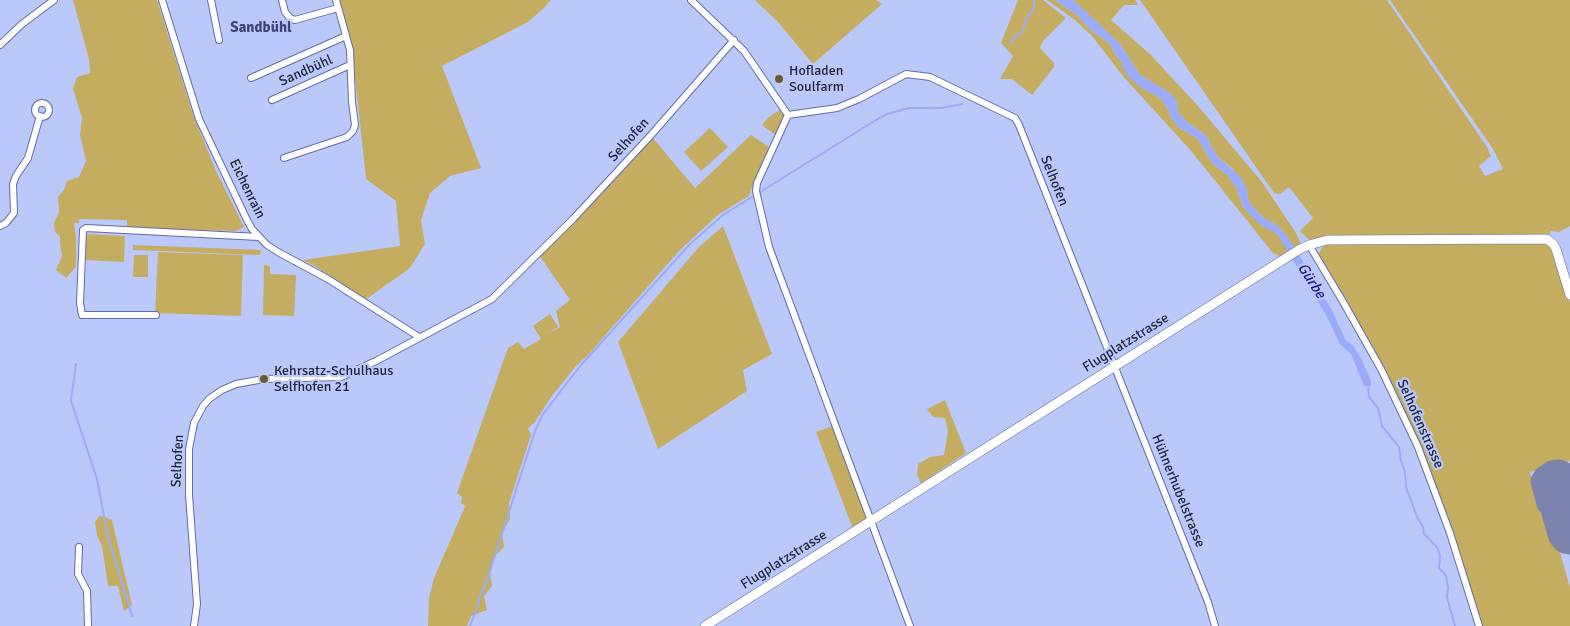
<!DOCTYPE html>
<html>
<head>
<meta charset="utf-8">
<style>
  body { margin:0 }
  canvas { display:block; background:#bbc8fa }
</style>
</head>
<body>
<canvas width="1570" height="626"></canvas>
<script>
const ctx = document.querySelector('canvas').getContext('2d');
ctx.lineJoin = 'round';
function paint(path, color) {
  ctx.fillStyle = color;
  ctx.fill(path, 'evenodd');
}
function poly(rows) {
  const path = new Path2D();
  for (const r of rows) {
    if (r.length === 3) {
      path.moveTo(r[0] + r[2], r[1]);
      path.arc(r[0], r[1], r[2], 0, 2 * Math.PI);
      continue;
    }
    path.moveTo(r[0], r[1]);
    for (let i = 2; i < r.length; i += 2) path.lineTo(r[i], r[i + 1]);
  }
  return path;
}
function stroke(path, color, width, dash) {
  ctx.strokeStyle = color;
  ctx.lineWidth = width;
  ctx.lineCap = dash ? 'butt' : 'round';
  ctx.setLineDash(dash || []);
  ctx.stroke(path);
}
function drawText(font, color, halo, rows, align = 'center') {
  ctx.font = font + ' Signika,sans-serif';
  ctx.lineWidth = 4.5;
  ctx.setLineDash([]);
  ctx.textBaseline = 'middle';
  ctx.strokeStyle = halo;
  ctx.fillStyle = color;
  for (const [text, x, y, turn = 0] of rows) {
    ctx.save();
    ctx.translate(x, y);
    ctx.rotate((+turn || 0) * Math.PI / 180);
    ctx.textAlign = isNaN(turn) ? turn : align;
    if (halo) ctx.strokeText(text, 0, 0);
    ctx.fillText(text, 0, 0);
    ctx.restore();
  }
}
paint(poly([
  [73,0,157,0,193,115,217,173,244,227,236,231,127,228,127,220,79,219,79,223,74,223,76,238,76,267,66,278,56,270,62,256,60,244,60,236,55,232,54,223,59,212,58,197,64,190,67,181,79,177,86,161,80,135,82,118,73,89,77,77,90,73,89,59],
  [339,0,551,0,544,8,528,22,442,66,481,168,450,176,430,193,421,220,425,244,410,268,365,300,315,266,303,260,400,246,396,201,366,179,352,49],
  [755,0,876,0,882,4,813,64,778,22],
  [1018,0,1043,0,1066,18,1043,41,1040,48,1054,63,1054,67,1032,95,1012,79,1000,79,1013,56,1001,43],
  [1047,0,1055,0,1078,16,1092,31,1109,43,1119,60,1123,62,1153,94,1160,98,1169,111,1171,118,1180,129,1186,131,1198,139,1212,163,1227,175,1236,187,1243,207,1252,217,1277,234,1289,252,1282,257,1273,253,1192,152,1122,75,1092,36,1075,20],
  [1073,0,1135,0,1138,5,1124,5,1111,20,1150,54,1198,106,1262,182,1296,233,1301,244,1295,248,1277,225,1265,219,1254,208,1248,200,1247,190,1232,168,1218,157,1210,145,1208,137,1187,122,1178,112,1177,102,1165,90,1140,75,1120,44],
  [1140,0,1387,0,1487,147,1491,156,1479,166,1485,176,1503,169,1493,149,1390,0,1570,0,1570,226,1559,232,1551,231,1549,235,1312,240,1308,239,1300,231,1313,218,1289,187,1280,194,1274,193],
  [781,109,785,117,777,136,762,125,768,118],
  [710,128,728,147,701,171,684,152],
  [751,135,772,149,751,189,749,196,719,214,679,251,588,355,576,366,551,397,535,422,528,428,531,435,509,503,510,519,502,533,504,547,496,555,490,571,492,586,484,596,487,610,471,616,467,626,428,626,429,598,434,578,464,509,465,506,461,503,462,497,457,493,508,348,518,342,524,349,541,339,533,326,550,314,558,327,548,334,560,327,556,311,570,300,539,255,652,137,695,188],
  [723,226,772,354,743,370,747,391,658,449,618,342,698,248],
  [85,234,125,236,124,262,84,260],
  [1546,243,1550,246,1557,260,1570,303,1570,461,1530,472,1541,514,1552,523,1570,588,1570,626,1482,626,1452,528,1416,434,1359,324,1318,255,1323,246,1327,244],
  [133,245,261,250,260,255,133,250],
  [158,252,243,255,241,316,155,313],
  [134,255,148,255,148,277,133,277],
  [264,265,270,266,270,274,296,275,294,316,263,315],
  [945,400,966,453,921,483,917,475,918,464,930,457,944,455,948,431,945,418,933,417,927,409],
  [833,426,866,513,865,521,853,529,816,432],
  [100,515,112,520,132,605,124,611,118,586,108,586,102,546,97,535,95,522]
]), '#c4ad60');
paint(poly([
  [1055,0,1073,0,1098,23,1120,44,1140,75,1165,90,1172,95,1177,102,1178,112,1187,122,1208,137,1210,145,1218,157,1241,177,1247,190,1248,200,1254,208,1265,219,1277,225,1287,236,1299,254,1317,289,1331,308,1345,339,1353,346,1360,356,1371,381,1371,386,1364,386,1351,354,1340,344,1326,315,1277,234,1262,226,1252,217,1243,207,1236,187,1227,175,1212,163,1198,139,1186,131,1180,129,1171,118,1169,111,1160,98,1140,87,1128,76,1122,66,1123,62,1119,60,1109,43,1092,31,1078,16]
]), '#99abf9');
stroke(poly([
  [1011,43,1014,37,1022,32,1026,22,1026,18,1031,13,1034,7,1034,0],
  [76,364,71,401,97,479,108,537,132,616],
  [1368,385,1369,397,1378,408,1382,426,1399,447,1401,461,1405,472,1406,487,1417,517,1423,527,1424,534,1437,547,1440,555,1439,568,1446,576,1448,588,1447,597,1455,626],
  [470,626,477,608,479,598,487,580,535,431,543,414,581,365,690,244,723,215,876,120,887,114,909,108,941,108,963,104]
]), '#99abf9', 2);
stroke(poly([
  [1569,528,1565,522,1546,504,1540,481,1543,476,1552,470,1560,469,1570,474]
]), '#7b84ac', 19);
stroke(poly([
  [1557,487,1570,532]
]), '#7b84ac', 45);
const street = poly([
  [162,0,199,119,247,220,252,229,267,245,278,252,328,279,419,337],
  [211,0,219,40],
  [282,0,285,12,290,18,295,20,338,8],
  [691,0,744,51,788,115],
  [0,45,22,24,54,0],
  [251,78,346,36],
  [272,100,350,65],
  [42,110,7],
  [788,115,837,108,859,99,906,74,930,77,1015,118,1019,125,1190,557,1208,602,1215,626],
  [788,115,757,183,756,191,769,247,910,626],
  [284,158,347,137,353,131,355,125,352,102,350,50,336,0],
  [0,226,6,223,14,213,13,184,16,176,28,158,40,116],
  [1309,245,1342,300,1381,369,1418,447,1450,533,1479,626],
  [156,315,82,315,80,303,83,230,86,228,259,237],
  [79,547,78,574,87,591,88,626],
  [194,626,197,604,189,495,189,449,194,423,203,406,209,399,222,390,236,384,264,379,341,377,376,361,492,299,573,219,652,134,734,40]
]);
const secondary = poly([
  [705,626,1300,249,1309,245,1327,240,1547,239,1553,244,1556,249,1570,295]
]);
stroke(street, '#606da6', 8);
stroke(secondary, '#606da6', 10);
stroke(street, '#fff', 6);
stroke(secondary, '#fff', 9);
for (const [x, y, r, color] of [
  [779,79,5,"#6a5b28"],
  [264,379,5,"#6a5b28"]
]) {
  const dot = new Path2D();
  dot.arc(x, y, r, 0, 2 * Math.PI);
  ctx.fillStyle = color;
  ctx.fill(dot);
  stroke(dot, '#bbc8fa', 2);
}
drawText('14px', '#21263e', '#bbc8fa', [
  ["Sandbühl",306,71,-24],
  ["Selhofen",629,140,-48],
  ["Selhofen",1054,181,68],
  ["Eichenrain",247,189,64],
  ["Flugplatzstrasse",1126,343,-32],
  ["Selhofenstrasse",1420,424,66],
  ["Selhofen",178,461,-87],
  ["Hühnerhubelstrasse",1178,491,68],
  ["Flugplatzstrasse",784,560,-32]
]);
drawText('14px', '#21263e', '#bbc8fa', [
  ["Hofladen",789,71],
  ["Soulfarm",789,87],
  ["Kehrsatz-Schulhaus",274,371],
  ["Selfhofen 21",274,387]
], 'left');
drawText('bold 15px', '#3b457a', '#bbc8fa', [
  ["Sandbühl",261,28]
]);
drawText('italic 15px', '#1f1987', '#bbc8fa', [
  ["Gürbe",1311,281,57]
]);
</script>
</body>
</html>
